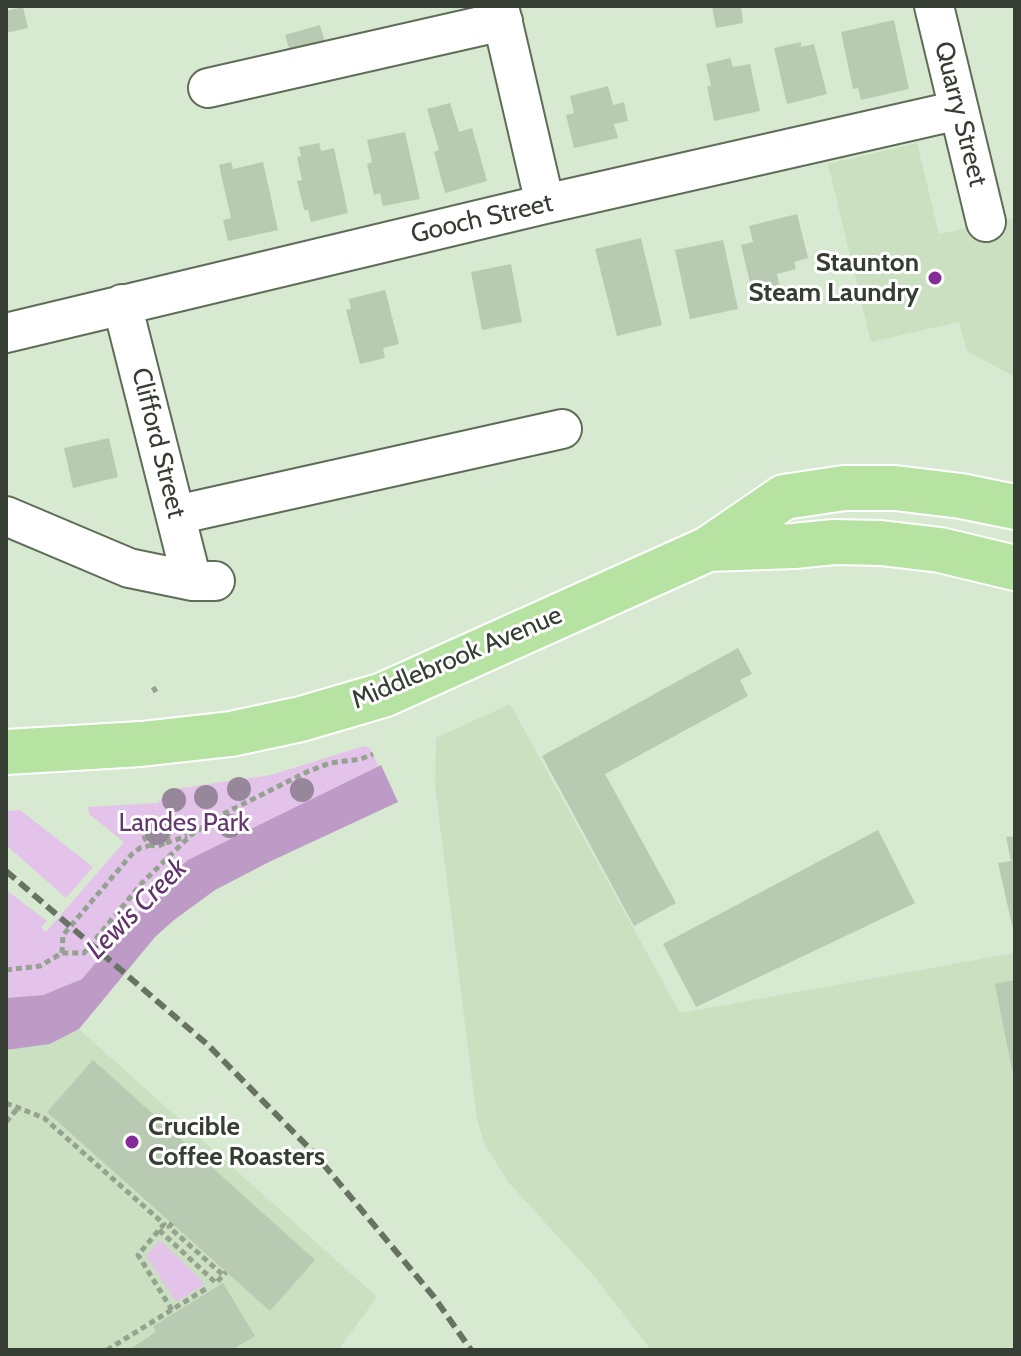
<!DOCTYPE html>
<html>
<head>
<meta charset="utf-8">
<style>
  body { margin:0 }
  #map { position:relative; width:1021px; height:1356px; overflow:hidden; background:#d7e9d0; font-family:Cabin,sans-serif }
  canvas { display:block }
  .frame { position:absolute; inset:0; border:8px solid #363d33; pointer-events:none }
</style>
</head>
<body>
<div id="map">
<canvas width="1021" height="1356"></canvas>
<div class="frame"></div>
</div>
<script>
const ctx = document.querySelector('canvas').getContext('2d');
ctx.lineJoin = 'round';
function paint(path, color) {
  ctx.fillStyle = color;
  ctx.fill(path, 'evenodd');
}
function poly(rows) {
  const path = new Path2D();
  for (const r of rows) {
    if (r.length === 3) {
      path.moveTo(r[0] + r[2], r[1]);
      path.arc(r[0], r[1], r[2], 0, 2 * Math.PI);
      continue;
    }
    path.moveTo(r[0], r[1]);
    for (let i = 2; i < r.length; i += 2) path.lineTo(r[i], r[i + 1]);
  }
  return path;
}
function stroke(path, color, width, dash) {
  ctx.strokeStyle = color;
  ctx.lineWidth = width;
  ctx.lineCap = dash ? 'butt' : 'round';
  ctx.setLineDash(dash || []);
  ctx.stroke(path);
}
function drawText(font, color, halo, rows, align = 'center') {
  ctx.font = font + ' Cabin,sans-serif';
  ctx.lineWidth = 6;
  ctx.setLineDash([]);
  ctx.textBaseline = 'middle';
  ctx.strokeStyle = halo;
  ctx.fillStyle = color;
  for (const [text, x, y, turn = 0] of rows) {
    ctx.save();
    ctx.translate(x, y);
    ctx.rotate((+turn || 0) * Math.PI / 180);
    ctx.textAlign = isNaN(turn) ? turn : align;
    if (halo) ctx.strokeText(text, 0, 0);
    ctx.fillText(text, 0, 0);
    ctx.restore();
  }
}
paint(poly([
  [917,143,939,234,1015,218,1015,377,967,351,959,322,871,342,828,164],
  [510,704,680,1013,1015,953,1015,1350,651,1350,595,1277,509,1183,485,1145,477,1119,435,786,436,738],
  [79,1029,377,1297,338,1350,6,1350,6,1050,50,1044]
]), '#cae0c1');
paint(poly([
  [364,746,370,748,378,766,181,865,82,979,43,995,6,998,6,890,47,921,41,927,46,932,124,842,89,814,88,807,158,803,168,790,271,775],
  [20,810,93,867,66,898,6,845,6,811],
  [160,1240,205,1284,176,1302,146,1256]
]), '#e4c3eb');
paint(poly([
  [381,765,398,802,269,862,215,890,174,920,155,937,79,1029,50,1044,6,1050,6,998,43,995,82,979,169,876,188,860]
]), '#be9ac6');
paint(poly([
  [712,6,741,6,743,23,716,28],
  [23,7,28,28,6,33,6,11],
  [894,20,909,89,861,100,858,88,853,89,841,32],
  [320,25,329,55,294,65,285,35],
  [801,42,801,47,814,44,827,94,787,104,774,48],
  [730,58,733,67,750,64,760,111,714,121,707,86,711,86,706,64],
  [608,86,613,105,624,102,628,121,614,124,618,138,574,148,566,115,574,113,570,96],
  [450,103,459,132,472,128,487,181,445,193,434,152,439,150,427,109],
  [405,132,420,199,383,206,380,193,374,195,367,164,372,162,367,140],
  [319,143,321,151,334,148,348,213,311,222,308,210,304,210,297,181,302,180,297,157,301,156,299,147],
  [231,162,233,169,263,162,278,230,228,241,223,220,231,218,219,165],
  [797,214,808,258,794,262,796,269,777,274,782,297,755,303,741,245,753,242,749,226],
  [641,238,662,325,617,336,595,249],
  [723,240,738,309,690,319,675,250],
  [511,264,522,322,482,330,471,272],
  [385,290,399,344,383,348,385,358,360,364,346,310,351,309,349,299],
  [109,438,118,477,73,488,64,448],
  [738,648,752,674,740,680,748,696,605,774,676,903,634,926,542,756],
  [878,830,915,903,696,1007,663,944],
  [1015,836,1015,934,1014,934,998,863,1011,861,1006,837],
  [1015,980,1015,1069,1012,1070,995,984],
  [93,1060,315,1260,270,1311,47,1112],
  [223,1283,255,1336,232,1350,129,1350,156,1332,153,1326]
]), '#b9cab2');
const minor = poly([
  [499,6,545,204],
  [934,6,986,222],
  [208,88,503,21],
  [122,304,192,581],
  [6,333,545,204,959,110],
  [176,515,562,429],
  [6,516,129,568,192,581,215,581]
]);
const major = poly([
  [708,549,794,546,834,542,881,543,940,550,1015,568],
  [6,752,141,744,231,734,301,719,383,695,708,549,784,497,844,488,895,488,961,496,1015,507]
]);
stroke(minor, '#5e6d58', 42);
stroke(major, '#fff', 48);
stroke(poly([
  [153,687,156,692],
  [156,834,12],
  [166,843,187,836],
  [62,953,63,935,132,854,140,848,152,845],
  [6,970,40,966,62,953,84,953,142,883,192,834,223,814,309,771,330,763,361,759,373,754],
  [6,1103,44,1118,164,1224,138,1255,172,1310],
  [6,1122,18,1108],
  [172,1223,169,1227,223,1275],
  [159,1230,216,1283,226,1272],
  [107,1350,207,1288]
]), '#94a28f', 5, [6, 4]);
stroke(minor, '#fff', 38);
stroke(major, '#b6e3a1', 44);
stroke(poly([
  [6,871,208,1045,314,1153,434,1297,471,1350]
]), '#687263', 6, [12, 6]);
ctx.fillStyle = '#97879a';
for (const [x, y] of [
  [239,789],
  [302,790],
  [206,797],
  [174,800],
  [230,826],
  [157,833]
]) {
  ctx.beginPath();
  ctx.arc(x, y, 12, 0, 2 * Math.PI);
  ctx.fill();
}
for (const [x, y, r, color] of [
  [935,278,8,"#852c98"],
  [132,1142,8,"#852c98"]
]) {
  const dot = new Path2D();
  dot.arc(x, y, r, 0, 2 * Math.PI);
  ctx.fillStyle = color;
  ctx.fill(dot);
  stroke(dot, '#fff', 3);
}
drawText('26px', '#363d33', '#fff', [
  ["Quarry Street",960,114,76],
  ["Gooch Street",482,219,-13],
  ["Clifford Street",158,443,76],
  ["Middlebrook Avenue",457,658,-23]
]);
drawText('bold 26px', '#363d33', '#fff', [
  ["Staunton",919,263],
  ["Steam Laundry",919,293],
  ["Crucible",148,1127,"left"],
  ["Coffee Roasters",148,1157,"left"]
], 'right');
drawText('26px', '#63366e', '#fff', [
  ["Landes Park",184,823]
]);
drawText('italic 28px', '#60336a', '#fff', [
  ["Lewis Creek",137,909,-45]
]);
</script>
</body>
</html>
